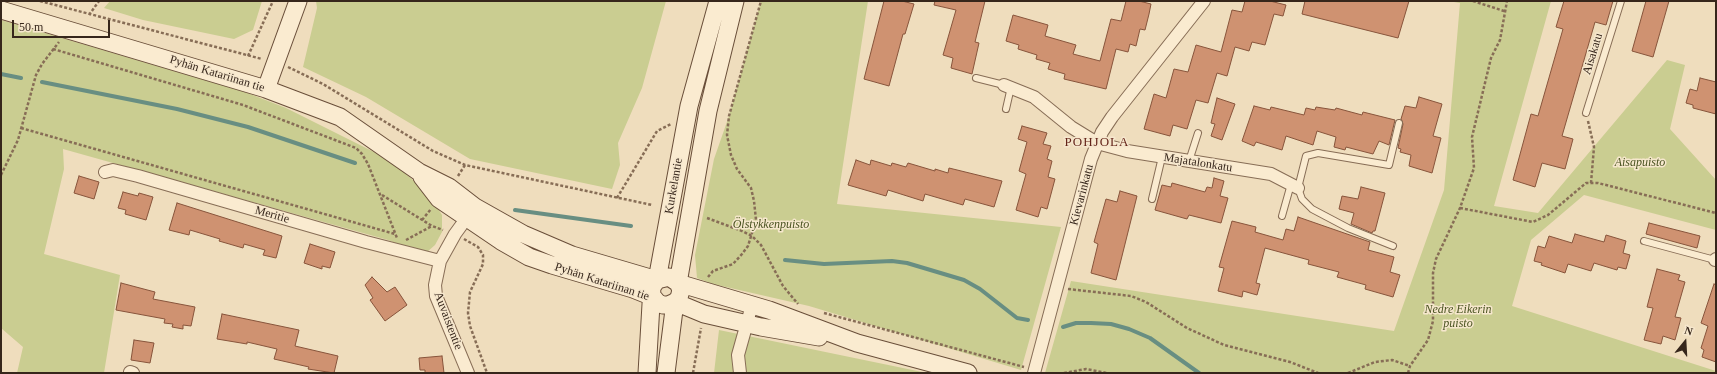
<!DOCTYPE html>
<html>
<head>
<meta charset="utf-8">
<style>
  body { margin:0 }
  #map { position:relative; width:1717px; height:374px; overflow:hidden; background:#efddbd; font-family:"Times New Roman",serif }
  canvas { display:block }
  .frame { position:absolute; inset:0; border:2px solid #36261b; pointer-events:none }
  .north { position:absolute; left:1665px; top:322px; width:40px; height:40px; -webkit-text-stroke:3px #f6e7cd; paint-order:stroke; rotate:18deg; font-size:11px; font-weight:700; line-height:16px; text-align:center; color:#36261b }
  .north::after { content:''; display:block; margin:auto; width:14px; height:18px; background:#36261b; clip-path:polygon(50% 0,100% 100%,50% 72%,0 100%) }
  .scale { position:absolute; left:12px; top:20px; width:98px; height:18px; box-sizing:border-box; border:2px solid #36261b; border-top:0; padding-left:5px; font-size:12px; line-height:14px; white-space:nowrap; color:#36261b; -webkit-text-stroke:3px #f6e7cd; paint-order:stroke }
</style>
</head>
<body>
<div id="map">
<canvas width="1717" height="374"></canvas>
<div class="frame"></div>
<div class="north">N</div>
<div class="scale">50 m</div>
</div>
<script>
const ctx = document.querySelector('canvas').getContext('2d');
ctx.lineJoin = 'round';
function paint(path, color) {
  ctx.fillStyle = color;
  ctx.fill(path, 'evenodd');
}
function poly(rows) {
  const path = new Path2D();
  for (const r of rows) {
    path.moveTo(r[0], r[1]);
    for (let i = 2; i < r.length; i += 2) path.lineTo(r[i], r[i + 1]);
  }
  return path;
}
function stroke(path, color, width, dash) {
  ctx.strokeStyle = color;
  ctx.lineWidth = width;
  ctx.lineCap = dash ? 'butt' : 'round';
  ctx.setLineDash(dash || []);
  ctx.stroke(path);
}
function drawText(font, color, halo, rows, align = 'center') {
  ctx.font = font + ' "Times New Roman",serif';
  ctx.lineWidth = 3;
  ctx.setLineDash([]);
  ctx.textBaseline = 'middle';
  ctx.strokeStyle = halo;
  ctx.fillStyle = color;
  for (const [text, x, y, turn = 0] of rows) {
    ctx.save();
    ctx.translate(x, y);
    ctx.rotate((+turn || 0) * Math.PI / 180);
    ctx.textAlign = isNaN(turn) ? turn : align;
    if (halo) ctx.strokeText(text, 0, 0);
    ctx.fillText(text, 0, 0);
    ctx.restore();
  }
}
paint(poly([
  [110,1,262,1,253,30,234,39,143,20,104,8],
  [316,1,666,1,642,88,618,143,620,165,612,189,470,159,366,97,303,67,317,8],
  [761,1,868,1,837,204,1061,227,1021,370,809,306,713,284,697,278,695,255,714,159,729,116],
  [1448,1,1551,1,1494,206,1538,213,1667,60,1685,65,1670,129,1716,180,1716,230,1584,195,1531,240,1512,306,1716,371,1716,373,1045,373,1071,281,1394,331,1444,190,1460,3],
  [1,20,245,92,286,108,374,152,399,168,428,193,442,215,442,232,435,245,427,252,413,250,388,240,63,149,64,169,44,254,120,275,104,373,17,373,23,347,1,328],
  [719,330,927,373,714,373]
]), '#cacd91');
stroke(poly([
  [1,74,21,78],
  [42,82,177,109,248,127,355,163],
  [515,210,631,226],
  [785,260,824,264,892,261,907,263,964,280,980,289,1017,318,1028,320],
  [1063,327,1076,323,1091,323,1111,324,1129,329,1150,338,1199,373]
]), '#688e82', 4);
const building = poly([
  [884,1,902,1,914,4,905,34,903,34,889,86,864,79,884,1],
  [935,1,985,1,975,42,979,43,972,74,951,68,953,58,943,55,956,10,934,5,935,1],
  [1126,1,1139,1,1151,4,1149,14,1145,30,1140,29,1136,46,1130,44,1128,52,1116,49,1106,89,1064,79,1065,74,1048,69,1050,63,1036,59,1037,55,1018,49,1019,45,1006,41,1013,15,1048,25,1045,36,1076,45,1073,54,1100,61,1111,19,1121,21,1126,1],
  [1245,1,1270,1,1286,5,1283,16,1274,14,1265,45,1252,42,1249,51,1235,47,1227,76,1217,73,1208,103,1196,100,1187,129,1173,125,1170,136,1144,129,1154,94,1166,98,1174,69,1188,72,1196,45,1221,52,1232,10,1242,12,1245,1],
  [1305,1,1409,1,1398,38,1302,14,1305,1],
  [1564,1,1613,1,1606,25,1595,22,1562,136,1573,139,1565,169,1542,163,1535,187,1513,180,1531,114,1538,116,1563,29,1556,27,1564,1],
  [1646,1,1669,1,1653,57,1632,51,1646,1],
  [1700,78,1716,82,1716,114,1693,108,1693,105,1686,103,1690,89,1697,91,1700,78],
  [1419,97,1442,104,1433,136,1441,138,1432,173,1409,166,1411,155,1400,152,1401,149,1398,148,1403,124,1401,119,1405,106,1416,108,1419,97],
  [1217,98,1235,104,1222,140,1211,136,1215,124,1211,123,1217,98],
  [1254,106,1270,110,1271,107,1304,115,1306,108,1315,110,1316,107,1335,110,1336,108,1362,115,1363,112,1395,120,1389,145,1379,141,1373,154,1346,147,1345,150,1334,147,1336,137,1317,131,1313,145,1286,136,1282,150,1256,142,1254,146,1242,141,1254,106],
  [1022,126,1047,133,1043,144,1051,146,1047,159,1052,161,1048,177,1055,179,1047,209,1041,207,1038,217,1016,210,1026,174,1019,171,1027,142,1018,139,1022,126],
  [856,160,870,165,871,160,891,166,892,163,906,167,908,163,935,171,935,169,948,173,949,168,1002,181,994,207,965,199,963,205,925,194,923,201,888,190,886,196,848,185,856,160],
  [79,176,99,182,94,199,74,193,79,176],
  [1214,178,1224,181,1220,196,1228,198,1221,223,1189,215,1187,219,1155,210,1162,185,1171,187,1172,183,1205,192,1207,187,1212,188,1214,178],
  [1361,187,1385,193,1375,231,1373,231,1372,233,1351,224,1354,213,1339,209,1342,196,1358,199,1361,187],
  [1120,191,1137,196,1116,280,1091,273,1098,244,1094,242,1106,199,1117,202,1120,191],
  [123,192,138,196,139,193,153,197,146,220,125,214,126,210,118,208,123,192],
  [177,203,282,236,276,258,263,255,265,250,244,244,243,248,219,241,220,239,190,230,189,235,169,230,177,203],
  [1298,217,1370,242,1368,250,1394,257,1390,272,1400,275,1393,297,1365,289,1366,285,1337,277,1339,272,1308,264,1309,260,1265,248,1256,283,1260,284,1257,295,1243,291,1242,297,1218,291,1224,268,1219,267,1232,221,1256,227,1255,232,1283,240,1286,229,1294,231,1298,217],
  [1649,223,1700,236,1697,248,1646,234,1649,223],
  [1575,234,1604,242,1606,235,1626,241,1623,253,1630,255,1626,269,1618,267,1617,270,1594,263,1591,271,1568,264,1565,273,1541,265,1542,263,1534,261,1538,246,1545,248,1549,236,1572,243,1575,234],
  [310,244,335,252,330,268,322,266,322,269,304,263,310,244],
  [1657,269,1680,275,1678,280,1685,282,1675,317,1681,318,1675,340,1663,336,1661,344,1644,340,1653,308,1647,307,1657,269],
  [372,277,387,292,395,287,407,305,385,321,370,300,373,298,365,285,372,277],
  [121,283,155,292,153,299,195,307,191,326,183,325,183,329,172,327,173,324,164,323,165,319,116,310,121,283],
  [1714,284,1716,285,1716,362,1702,357,1704,350,1701,348,1708,326,1701,323,1714,284],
  [222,314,299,330,295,346,338,356,334,373,308,369,309,367,274,359,277,349,247,342,247,344,217,339,222,314],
  [134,340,154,343,150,363,131,360,134,340],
  [442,356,444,373,425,373,425,370,420,370,419,358,442,356]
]);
paint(building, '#cf9271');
stroke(building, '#87543b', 1);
const lane = poly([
  [976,78,1004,85],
  [1006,109,1011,87],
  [1586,113,1621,1],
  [1189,161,1198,133],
  [1152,199,1162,157],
  [1282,216,1291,184],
  [1644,241,1715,260],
  [1393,246,1348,228,1312,209,1302,199,1298,188,1306,156,1318,153,1389,165,1399,123]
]);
const street = poly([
  [1004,85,1034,97,1071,127,1097,143,1127,151,1271,174,1298,188],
  [105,172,113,170,138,176,366,242,440,261],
  [1715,260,1716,259],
  [130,372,133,373],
  [468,373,441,308,436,296,435,285,440,261,455,234,471,212],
  [740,373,738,355,752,305],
  [1034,373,1091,159,1102,132,1112,117,1204,1]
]);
const secondary = poly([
  [1,10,266,89,340,117,419,172,449,187,475,207,523,234,572,255,657,280,669,277,678,283,769,310,857,343,968,373],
  [266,89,298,1],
  [422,177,439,199,501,241,529,257,552,265,633,289,653,297,658,303,663,305,668,305,675,302,704,314,761,327,819,337],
  [647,373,652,287,657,280,689,106,718,1],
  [666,373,675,302,679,298,681,290,678,283,708,111,735,1]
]);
stroke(lane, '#876d56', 8);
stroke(street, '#876d56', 14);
stroke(secondary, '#694e39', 19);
stroke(poly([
  [40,1,262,59],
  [1473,1,1504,11],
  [89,15,99,1],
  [53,49,243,105,356,148,362,154,368,164,397,238],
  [248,56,273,1],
  [288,67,323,84,433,151,465,165,652,205],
  [1588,121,1594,147,1591,183],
  [21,128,395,234],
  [1,175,18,140,36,75,42,64,59,42],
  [458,176,465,165],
  [382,195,432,226,443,230],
  [617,198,657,131,671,124],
  [1460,208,1533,222,1548,215,1586,183,1598,183,1716,213],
  [707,218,742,231,752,236,761,245,783,286,798,304],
  [422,220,431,209],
  [464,239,478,247,483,255,483,264,470,292,468,313,470,326,487,373],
  [406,240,432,226],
  [708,277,713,271,733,264,742,254,748,246,756,220,754,201,751,188,737,169,731,155,727,135,729,116,761,1],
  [1068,289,1131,296,1146,302,1187,328,1224,345,1290,362,1318,373],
  [824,313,1024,367],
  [693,373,701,328],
  [1064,373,1086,369,1107,373],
  [1348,373,1375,362,1392,360,1410,366],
  [1408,373,1410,366,1428,340,1433,321,1433,273,1436,259,1460,208,1474,168,1472,137,1491,58,1500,40,1507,1]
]), '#876d56', 2.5, [3, 2]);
stroke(lane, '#faebd0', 6);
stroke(street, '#faebd0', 12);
stroke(secondary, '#faebd0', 17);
drawText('12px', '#36261b', '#f6e7cd', [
  ["Aisakatu",1593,54,-73],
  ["Pyhän Katariinan tie",217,74,17],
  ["Majatalonkatu",1198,163,9],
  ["Kurkelantie",674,186,-80],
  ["Kievarinkatu",1082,195,-75],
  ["Meritie",272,215,16],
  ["Pyhän Katariinan tie",602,282,18],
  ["Auvaistentie",448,321,69]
]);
drawText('italic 12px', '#4a5321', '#f6e7cd', [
  ["Aisapuisto",1640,163],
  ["Ölstykkenpuisto",771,225],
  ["Nedre Eikerin",1458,310],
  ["puisto",1458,324]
]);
ctx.letterSpacing = '1px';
drawText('13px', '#642419', '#f6e7cd', [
  ["POHJOLA",1097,143]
]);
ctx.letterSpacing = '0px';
</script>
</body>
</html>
